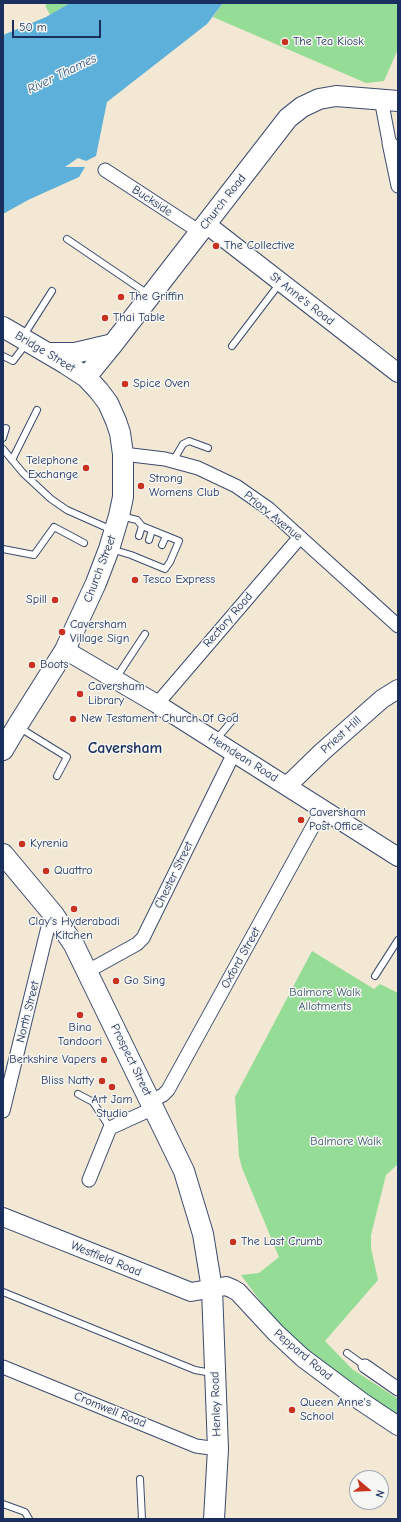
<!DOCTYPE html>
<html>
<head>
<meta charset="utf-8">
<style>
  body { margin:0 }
  #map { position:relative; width:401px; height:1522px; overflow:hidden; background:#f2e8d3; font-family:"Comic Neue",sans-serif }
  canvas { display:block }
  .frame { position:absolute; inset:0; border:4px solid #1b2f5e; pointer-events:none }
  .north { position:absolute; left:349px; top:1470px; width:40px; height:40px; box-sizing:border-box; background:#f6f6f2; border:1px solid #9ea6b7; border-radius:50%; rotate:109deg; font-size:11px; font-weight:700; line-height:16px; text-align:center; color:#1b2f5e }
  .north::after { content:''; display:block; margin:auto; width:14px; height:18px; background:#c8321e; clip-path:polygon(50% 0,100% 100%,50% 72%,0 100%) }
  .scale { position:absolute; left:12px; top:20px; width:89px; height:18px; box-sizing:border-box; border:2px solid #1b2f5e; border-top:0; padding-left:5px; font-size:12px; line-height:14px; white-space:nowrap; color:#1b2f5e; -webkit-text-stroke:3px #f6f6f2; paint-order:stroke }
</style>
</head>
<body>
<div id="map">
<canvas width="401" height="1522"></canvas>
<div class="frame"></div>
<div class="north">N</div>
<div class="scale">50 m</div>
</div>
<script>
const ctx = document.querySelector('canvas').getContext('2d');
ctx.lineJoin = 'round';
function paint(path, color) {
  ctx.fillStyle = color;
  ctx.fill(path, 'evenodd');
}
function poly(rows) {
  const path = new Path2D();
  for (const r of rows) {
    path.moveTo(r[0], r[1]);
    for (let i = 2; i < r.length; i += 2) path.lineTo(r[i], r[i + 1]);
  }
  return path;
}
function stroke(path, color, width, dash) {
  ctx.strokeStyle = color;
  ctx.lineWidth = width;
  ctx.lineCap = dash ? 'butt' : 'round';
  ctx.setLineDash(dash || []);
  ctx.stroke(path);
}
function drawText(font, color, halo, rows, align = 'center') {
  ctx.font = font + ' "Comic Neue",sans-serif';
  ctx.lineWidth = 3;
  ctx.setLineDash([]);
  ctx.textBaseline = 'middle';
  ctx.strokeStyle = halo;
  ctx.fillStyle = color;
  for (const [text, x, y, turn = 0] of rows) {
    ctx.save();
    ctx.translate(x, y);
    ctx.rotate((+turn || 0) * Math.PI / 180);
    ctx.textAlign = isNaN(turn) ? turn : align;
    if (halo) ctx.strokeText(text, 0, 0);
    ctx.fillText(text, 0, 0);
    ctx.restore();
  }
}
paint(poly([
  [49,3,70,3,50,15,45,5],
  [223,3,398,3,398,49,384,81,366,83,213,17],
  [312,951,374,989,380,984,398,993,398,1164,386,1175,371,1235,371,1248,378,1280,325,1341,352,1369,398,1399,398,1415,344,1380,309,1354,270,1314,241,1275,259,1273,279,1257,242,1168,239,1156,235,1097]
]), '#95dc96');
paint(poly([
  [70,3,223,3,207,24,107,102,96,156,86,161,78,158,65,167,85,167,79,177,28,200,3,214,3,35,46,17]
]), '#5db0d9');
const lane = poly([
  [67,239,148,294],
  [24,335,52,291],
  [232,346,280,283],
  [3,356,13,361,26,344],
  [3,438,6,428],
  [3,449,23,473,51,499,67,510,112,530],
  [12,460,37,410],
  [173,461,183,444,189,441,208,448],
  [139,536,142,526],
  [149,540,152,530],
  [162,545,166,536],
  [3,549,34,555,54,527,84,543],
  [111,549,131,555,165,569,170,562,179,541,142,526,137,520,121,516],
  [116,678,145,634],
  [20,728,67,757,57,776],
  [216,740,235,717],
  [375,976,398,940],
  [78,1094,93,1102,110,1128],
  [3,1292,195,1370,212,1373],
  [347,1353,365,1366],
  [140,1479,142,1519],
  [3,1504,25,1512,29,1519]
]);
const street = poly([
  [381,99,389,141,398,153],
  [389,143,398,186],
  [105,170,200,232],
  [123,454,165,459,198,468,236,486,269,509,398,626],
  [157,704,300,537],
  [88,971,137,944,143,938,234,753],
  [151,1101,163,1095,168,1090,323,808],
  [3,1111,49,923,54,915],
  [89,1180,110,1128,154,1108],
  [365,1366,398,1389],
  [3,1367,196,1446,218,1449]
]);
const secondary = poly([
  [206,224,398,373],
  [65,650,157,704,398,857],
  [287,786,322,752,382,699,398,689],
  [3,1217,191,1292,226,1286,233,1289,238,1292,276,1333,303,1358,362,1402,398,1426]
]);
const primary = poly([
  [3,327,66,364,86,377,99,391,108,403,116,421,120,433,123,454,123,497,119,516,109,549,96,583,65,650,19,723,3,750],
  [49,353,75,353,113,344],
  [86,377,113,344,288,118,302,107,319,99,336,96,398,101],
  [3,854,54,915,74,945,184,1171,203,1234,212,1289,218,1449,214,1519]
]);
stroke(lane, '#3b4b70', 8);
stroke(street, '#3b4b70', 15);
stroke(secondary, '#3b4b70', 20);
stroke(primary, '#3b4b70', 22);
stroke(lane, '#fff', 6);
stroke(street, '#fff', 13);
stroke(secondary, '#fff', 18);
stroke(primary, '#fff', 20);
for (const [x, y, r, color] of [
  [285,42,4,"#c8321e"],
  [216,246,4,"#c8321e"],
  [121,297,4,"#c8321e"],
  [105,318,4,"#c8321e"],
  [125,384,4,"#c8321e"],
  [86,468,4,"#c8321e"],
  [141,486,4,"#c8321e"],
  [135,580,4,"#c8321e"],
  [55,600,4,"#c8321e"],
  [62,632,4,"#c8321e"],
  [32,665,4,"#c8321e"],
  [80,694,4,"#c8321e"],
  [73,719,4,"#c8321e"],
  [301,820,4,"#c8321e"],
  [22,844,4,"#c8321e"],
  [46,871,4,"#c8321e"],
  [74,909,4,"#c8321e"],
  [116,981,4,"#c8321e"],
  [80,1015,4,"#c8321e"],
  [104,1060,4,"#c8321e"],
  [102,1081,4,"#c8321e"],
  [112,1087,4,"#c8321e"],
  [233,1242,4,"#c8321e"],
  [292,1410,4,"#c8321e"]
]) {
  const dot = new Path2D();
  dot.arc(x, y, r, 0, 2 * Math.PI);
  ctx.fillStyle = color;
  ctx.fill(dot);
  stroke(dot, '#f6f6f2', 1.5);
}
drawText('12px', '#1b2f5e', '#f6f6f2', [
  ["The Tea Kiosk",293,42],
  ["The Collective",224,246],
  ["The Griffin",129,297],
  ["Thai Table",113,318],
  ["Spice Oven",133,384],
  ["Telephone",78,461,"right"],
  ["Exchange",78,475,"right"],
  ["Strong",149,479],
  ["Womens Club",149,493],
  ["Tesco Express",143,580],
  ["Spill",47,600,"right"],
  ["Caversham",70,625],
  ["Village Sign",70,639],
  ["Boots",40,665],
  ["Caversham",88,687],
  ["Library",88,701],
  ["New Testament Church Of God",81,719],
  ["Caversham",309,813],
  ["Post Office",309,827],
  ["Kyrenia",30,844],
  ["Quattro",54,871],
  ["Clay's Hyderabadi",74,922,"center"],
  ["Kitchen",74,936,"center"],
  ["Go Sing",124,981],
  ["Bina",80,1028,"center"],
  ["Tandoori",80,1042,"center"],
  ["Berkshire Vapers",96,1060,"right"],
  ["Bliss Natty",94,1081,"right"],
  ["Art Jam",112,1100,"center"],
  ["Studio",112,1114,"center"],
  ["The Last Crumb",241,1242],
  ["Queen Anne's",300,1403],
  ["School",300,1417]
], 'left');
drawText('12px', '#1b2f5e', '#f6f6f2', [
  ["Buckside",152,201,33],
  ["Church Road",223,202,-52],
  ["St Anne's Road",302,299,38],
  ["Bridge Street",45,352,31],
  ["Priory Avenue",273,516,39],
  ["Church Street",100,569,-69],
  ["Rectory Road",228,620,-49],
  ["Priest Hill",341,735,-42],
  ["Hemdean Road",243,758,32],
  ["Chester Street",174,875,-64],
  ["Oxford Street",241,958,-61],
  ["North Street",28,1012,-76],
  ["Prospect Street",131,1060,64],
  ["Westfield Road",106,1259,22],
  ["Peppard Road",303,1355,40],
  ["Henley Road",216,1404,-92],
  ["Cromwell Road",110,1410,22]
]);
drawText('12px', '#3a5a6c', '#f6f6f2', [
  ["Balmore Walk",325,993],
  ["Allotments",325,1007],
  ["Balmore Walk",346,1142]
]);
drawText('italic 13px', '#2f5683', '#f6f6f2', [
  ["River Thames",62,74,-26]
]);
drawText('bold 16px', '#1b2f5e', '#f6f6f2', [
  ["Caversham",125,748]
]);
</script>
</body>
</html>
